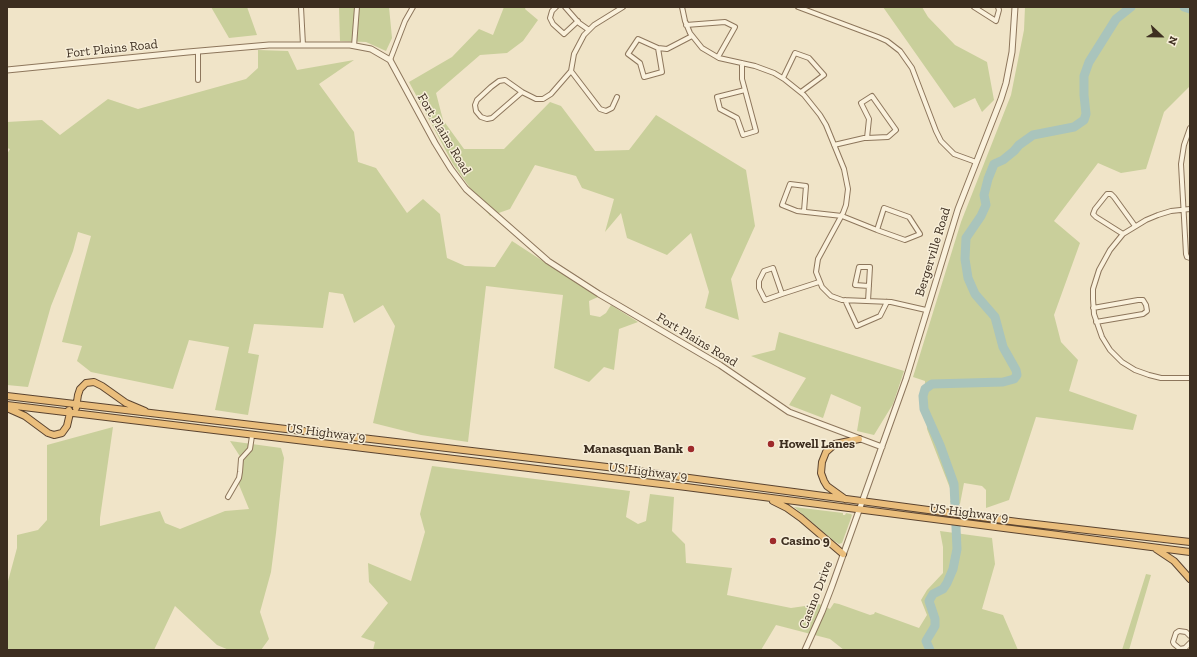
<!DOCTYPE html>
<html>
<head>
<meta charset="utf-8">
<style>
  body { margin:0 }
  #map { position:relative; width:1197px; height:657px; overflow:hidden; background:#f0e4c8; font-family:"Zilla Slab",serif }
  canvas { display:block }
  .frame { position:absolute; inset:0; border:8px solid #3d2e20; pointer-events:none }
  .north { position:absolute; left:1141px; top:16px; width:40px; height:40px; -webkit-text-stroke:3px #f7eed8; paint-order:stroke; rotate:112deg; font-size:11px; font-weight:700; line-height:16px; text-align:center; color:#3d2e20 }
  .north::after { content:''; display:block; margin:auto; width:14px; height:18px; background:#3d2e20; clip-path:polygon(50% 0,100% 100%,50% 72%,0 100%) }
</style>
</head>
<body>
<div id="map">
<canvas width="1197" height="657"></canvas>
<div class="frame"></div>
<div class="north">N</div>
</div>
<script>
const ctx = document.querySelector('canvas').getContext('2d');
ctx.lineJoin = 'round';
function paint(path, color) {
  ctx.fillStyle = color;
  ctx.fill(path, 'evenodd');
}
function poly(rows) {
  const path = new Path2D();
  for (const r of rows) {
    path.moveTo(r[0], r[1]);
    for (let i = 2; i < r.length; i += 2) path.lineTo(r[i], r[i + 1]);
  }
  return path;
}
function stroke(path, color, width, dash) {
  ctx.strokeStyle = color;
  ctx.lineWidth = width;
  ctx.lineCap = dash ? 'butt' : 'round';
  ctx.setLineDash(dash || []);
  ctx.stroke(path);
}
function drawText(font, color, halo, rows, align = 'center') {
  ctx.font = font + ' "Zilla Slab",serif';
  ctx.lineWidth = 3;
  ctx.setLineDash([]);
  ctx.textBaseline = 'middle';
  ctx.strokeStyle = halo;
  ctx.fillStyle = color;
  for (const [text, x, y, turn = 0] of rows) {
    ctx.save();
    ctx.translate(x, y);
    ctx.rotate((+turn || 0) * Math.PI / 180);
    ctx.textAlign = isNaN(turn) ? turn : align;
    if (halo) ctx.strokeText(text, 0, 0);
    ctx.fillText(text, 0, 0);
    ctx.restore();
  }
}
paint(poly([
  [211,7,247,7,257,35,229,38],
  [339,7,389,7,392,38,386,51,366,42,340,41],
  [504,7,526,7,525,9,538,20,523,41,507,53,480,55,436,93,443,120,464,149,504,149,550,102,561,106,595,151,629,150,656,115,746,170,755,226,731,279,739,320,705,308,709,292,691,233,667,255,627,238,621,213,605,232,614,199,582,188,576,176,535,165,510,209,490,216,453,164,409,82,452,57,479,29,493,35],
  [883,7,922,7,928,17,955,45,987,62,994,100,982,112,975,98,954,108],
  [1025,7,1190,7,1190,86,1164,112,1146,169,1121,173,1098,163,1054,221,1080,243,1054,315,1061,342,1078,360,1069,391,1137,415,1133,430,1036,417,1009,500,986,508,986,490,982,486,964,483,960,504,950,502,953,496,927,429,925,381,913,377,961,222,1011,95,1024,30],
  [258,50,288,51,297,70,354,60,319,84,354,132,358,162,376,168,407,213,423,199,440,214,447,258,465,266,495,267,512,241,598,297,589,301,590,315,600,317,606,313,611,305,638,322,619,329,614,370,604,367,589,382,554,368,563,295,486,286,468,442,421,435,373,423,395,326,383,305,354,323,343,294,329,292,323,328,254,324,248,353,259,355,248,415,215,410,229,347,189,340,173,389,91,372,77,361,82,346,62,342,91,236,78,232,73,251,51,306,28,387,7,385,7,154,10,149,7,148,7,122,42,120,60,135,108,99,138,109,246,79,258,68],
  [779,332,904,371,893,404,874,435,857,431,861,407,831,394,823,418,789,405,806,378,751,356,775,350],
  [113,427,100,518,100,526,160,511,165,523,180,529,225,511,249,509,237,480,241,458,230,441,281,448,284,458,276,533,271,572,260,612,269,639,261,650,229,650,217,645,175,606,154,650,7,650,7,585,17,548,17,535,38,530,47,520,47,445],
  [432,466,630,491,626,517,638,524,646,521,650,494,674,497,672,531,685,544,686,563,732,568,727,595,791,608,819,604,830,609,834,603,839,604,870,615,874,614,875,612,919,628,927,615,921,600,927,590,943,573,943,547,940,531,992,538,995,564,982,609,1003,615,1018,650,844,650,830,639,776,625,761,650,373,650,375,642,361,637,388,603,369,582,368,563,411,581,425,532,420,514],
  [794,507,843,513,843,515,845,515,846,513,851,514,852,515,850,521,842,543,839,544,834,541],
  [1146,574,1151,575,1129,650,1122,650]
]), '#c9cf9b');
stroke(poly([
  [1184,7,1190,9],
  [930,650,926,641,935,626,935,619,929,601,933,594,943,589,947,583,953,569,957,549,954,484,940,445,924,409,923,396,925,389,932,384,1003,382,1014,379,1017,375,1016,370,1003,347,995,317,975,294,968,278,965,259,966,238,981,216,986,205,984,195,988,179,994,164,1003,160,1014,151,1019,145,1033,135,1074,127,1084,120,1086,114,1084,95,1084,76,1089,62,1116,19,1131,7]
]), '#a9c4bc', 9);
const minor = poly([
  [301,7,303,45],
  [556,7,552,11,550,18,553,24,564,34,578,21],
  [565,7,579,23,589,30],
  [682,7,685,21,690,33,702,48,719,58,755,66,774,73,784,79,804,95,820,115,826,125,844,169,848,189,846,205,843,213,818,259,816,272,822,287,831,296,842,300,891,302,926,310],
  [798,7,878,37,887,41,900,51,912,68,936,131,941,141,954,154,976,162],
  [974,7,996,21,999,10,998,7],
  [686,25,725,22,735,27,718,57],
  [354,46,357,7],
  [658,48,662,72,644,77,640,63,628,54,638,39,658,48,667,49,692,36],
  [198,51,198,80],
  [390,60,405,21,413,7],
  [742,63,742,79,745,90,756,131,743,135,737,118,720,109,717,97,745,90],
  [783,78,795,53,809,58,824,75,801,92],
  [522,92,492,118,487,119,481,117,476,111,475,105,477,100,491,87,499,81,505,80,522,92,536,99,543,99,551,94,571,71],
  [617,97,612,108,606,111,600,109,571,71,574,54,584,35,594,25,623,7],
  [1190,128,1184,145,1181,164,1186,254,1187,257,1190,258],
  [834,145,864,138,867,138,888,137,896,130,872,96,861,103,869,119,867,138],
  [1190,209,1171,211,1158,215,1146,220,1123,234,1110,250,1099,270,1093,289,1093,299,1094,314,1102,337,1110,350,1122,362,1135,370,1149,375,1161,378,1190,378],
  [804,211,806,186,790,184,782,205,797,211,842,216,877,230,905,240,920,234,909,217,884,208,877,230],
  [1123,234,1096,217,1093,214,1095,209,1107,194,1111,194,1114,197,1135,226],
  [782,294,773,268,764,271,759,281,759,288,765,300,782,294,819,282],
  [845,300,857,326,880,316,887,302],
  [868,301,870,267,859,267,855,285,869,286],
  [1093,308,1138,300,1143,300,1146,305,1147,311,1143,314,1096,322],
  [228,497,239,478,240,472,241,459,250,449,252,436],
  [1190,636,1186,632,1179,631,1176,633,1173,642,1174,644,1180,649,1185,648,1190,643]
]);
const tertiary = poly([
  [7,70,188,52,269,45,350,45,371,49,390,60,435,143,451,169,466,189,548,261,599,294,720,365,789,412,882,447],
  [805,650,822,612,832,586,906,379,958,209,1001,99,1006,83,1012,52,1015,7]
]);
const trunk = poly([
  [7,396,607,467,1018,522,1190,542],
  [7,405,686,487,1190,552],
  [7,408,25,416,48,433,54,435,62,433,67,426,70,413,69,410],
  [76,408,78,395,80,389,86,383,94,382,102,386,126,403,145,411],
  [845,499,827,486,824,481,821,473,822,462,826,452,835,444,859,439],
  [773,501,787,508,801,518,843,554],
  [1156,549,1174,561,1190,579]
]);
stroke(minor, '#8d765c', 6);
stroke(tertiary, '#8d765c', 7);
stroke(trunk, '#5b4430', 8);
stroke(minor, '#faf1dc', 4);
stroke(tertiary, '#faf1dc', 5);
stroke(trunk, '#eabe7c', 6);
for (const [x, y, r, color] of [
  [771,444,4,"#9e2a2b"],
  [691,449,4,"#9e2a2b"],
  [773,541,4,"#9e2a2b"]
]) {
  const dot = new Path2D();
  dot.arc(x, y, r, 0, 2 * Math.PI);
  ctx.fillStyle = color;
  ctx.fill(dot);
  stroke(dot, '#f7eed8', 1.5);
}
drawText('13px', '#3d2e20', '#f7eed8', [
  ["Fort Plains Road",112,49,-6],
  ["Fort Plains Road",444,134,59],
  ["Bergerville Road",933,252,-73],
  ["Fort Plains Road",697,340,31],
  ["US Highway 9",326,433,7],
  ["US Highway 9",648,472,7],
  ["US Highway 9",969,513,7],
  ["Casino Drive",816,595,-69]
]);
drawText('bold 13px', '#3d2e20', '#f7eed8', [
  ["Howell Lanes",779,444],
  ["Manasquan Bank",683,449,"right"],
  ["Casino 9",781,541]
], 'left');
</script>
</body>
</html>
